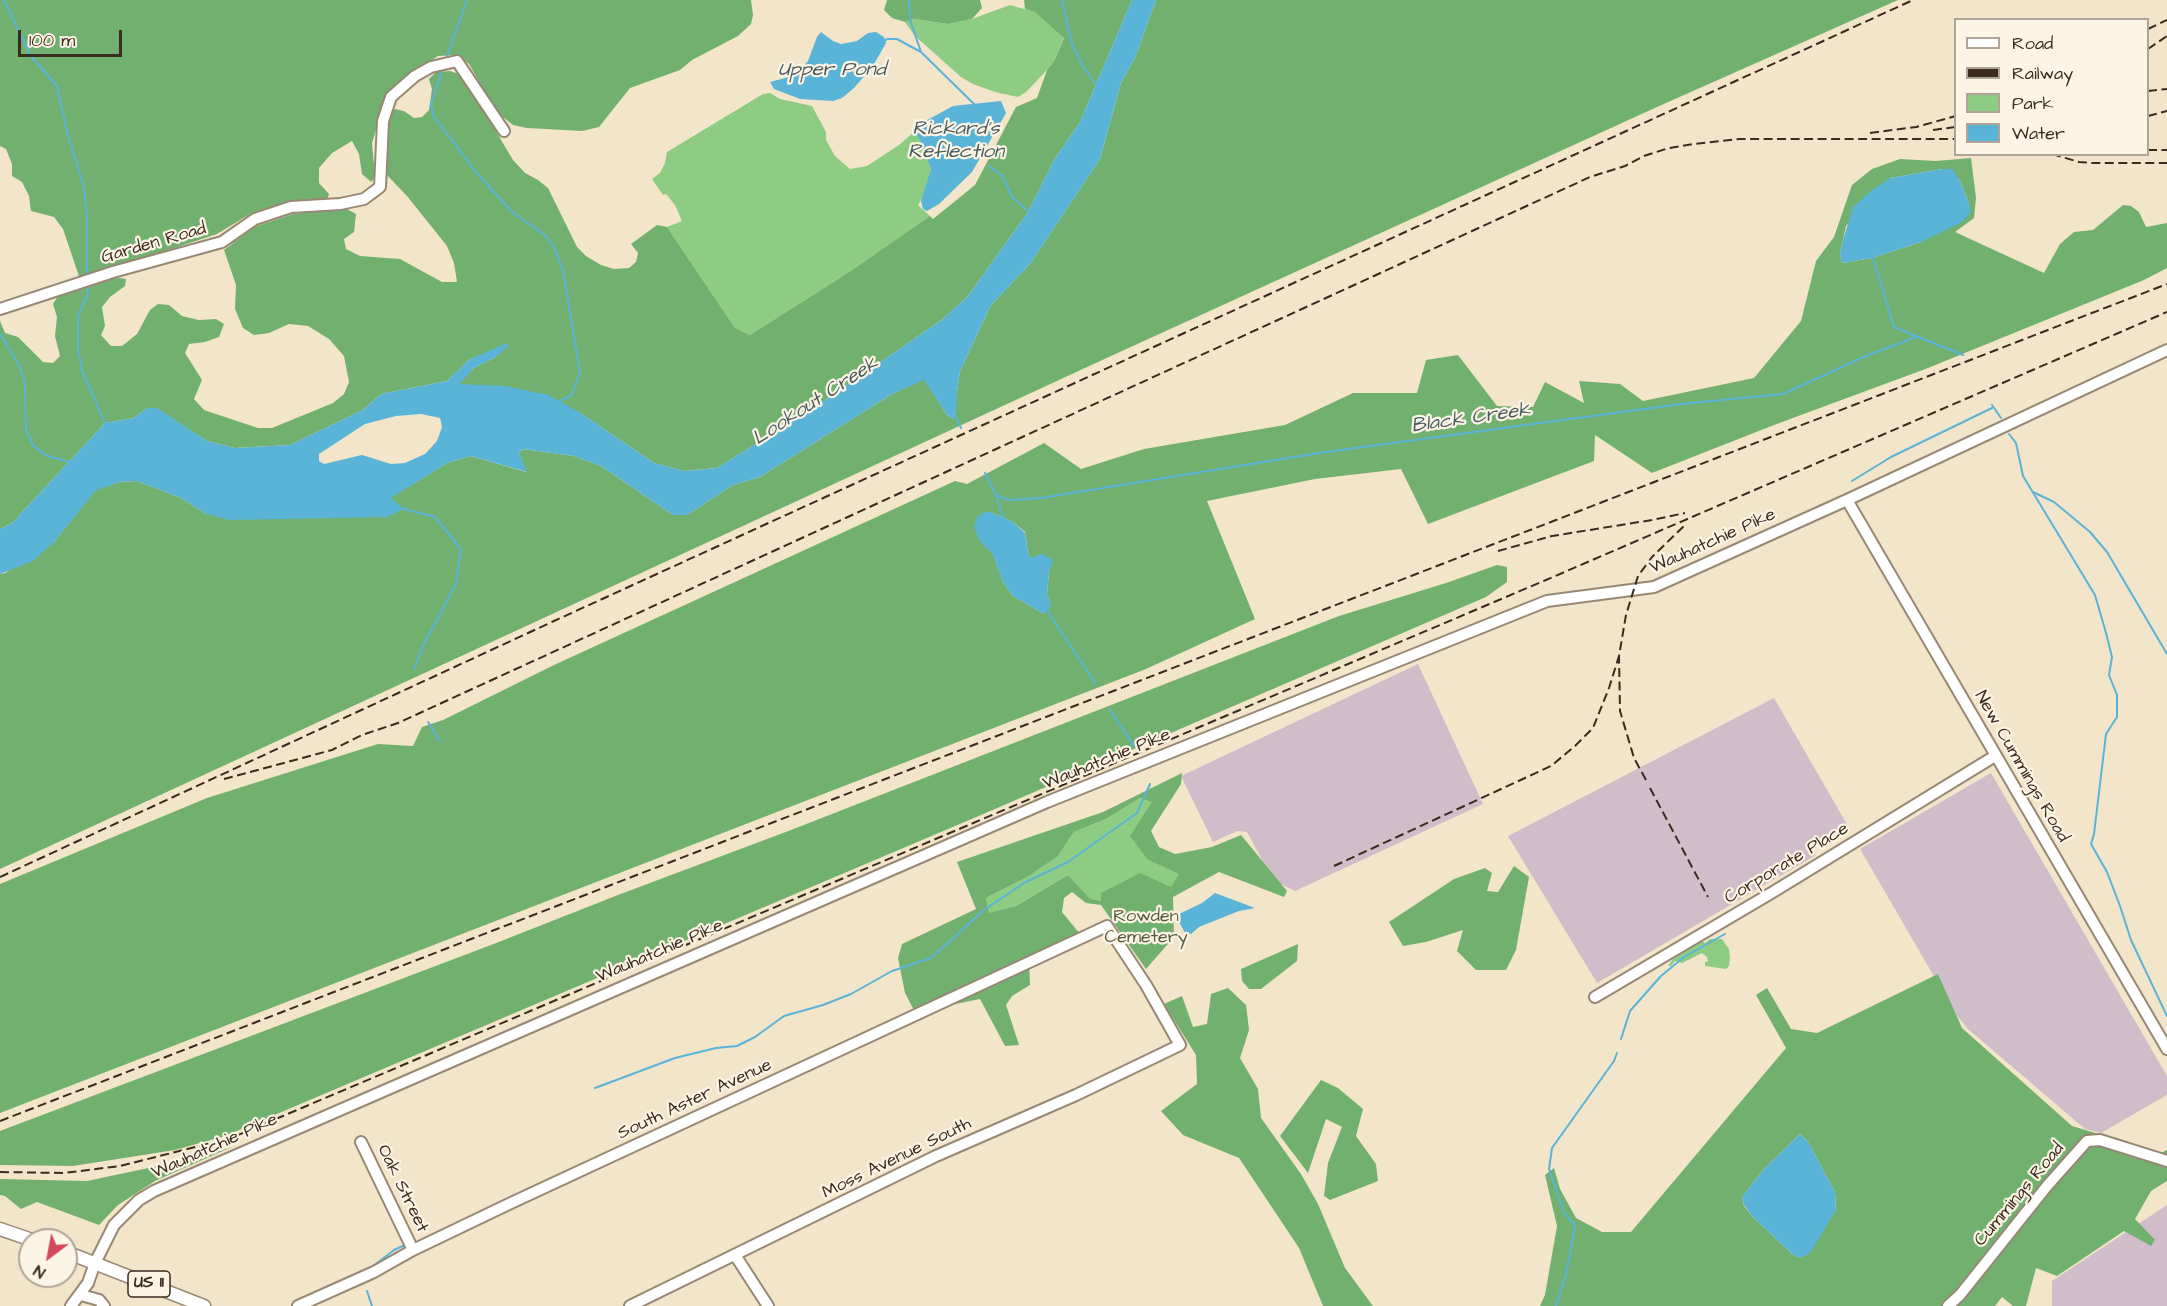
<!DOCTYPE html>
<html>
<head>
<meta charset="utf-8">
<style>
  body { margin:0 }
  #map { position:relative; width:2167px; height:1306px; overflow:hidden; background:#f3e5c9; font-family:"Architects Daughter",sans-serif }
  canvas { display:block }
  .legend { position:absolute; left:1954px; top:18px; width:195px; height:138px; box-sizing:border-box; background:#fcf5e5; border:2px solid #afa495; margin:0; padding:8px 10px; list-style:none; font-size:18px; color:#3b2a1e }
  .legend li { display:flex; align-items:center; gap:12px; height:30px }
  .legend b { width:30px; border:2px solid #afa495 }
  .north { position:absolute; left:18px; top:1228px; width:60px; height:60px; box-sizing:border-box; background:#fcf5e5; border:2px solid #afa495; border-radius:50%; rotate:212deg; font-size:16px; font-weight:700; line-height:24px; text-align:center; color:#3b2a1e }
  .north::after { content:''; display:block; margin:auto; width:21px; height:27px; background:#d1495b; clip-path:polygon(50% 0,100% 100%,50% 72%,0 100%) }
  .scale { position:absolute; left:18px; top:30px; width:104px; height:27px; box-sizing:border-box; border:3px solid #3b2a1e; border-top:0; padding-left:8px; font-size:18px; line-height:21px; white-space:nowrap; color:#3b2a1e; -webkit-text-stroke:4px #fcf5e5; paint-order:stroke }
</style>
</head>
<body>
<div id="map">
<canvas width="2167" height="1306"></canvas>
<ul class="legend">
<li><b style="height:8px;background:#fff"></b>Road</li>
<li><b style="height:8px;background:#3b2a1e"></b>Railway</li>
<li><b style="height:16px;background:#8dcc82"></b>Park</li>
<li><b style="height:16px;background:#59b4d7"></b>Water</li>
</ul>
<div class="north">N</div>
<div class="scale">100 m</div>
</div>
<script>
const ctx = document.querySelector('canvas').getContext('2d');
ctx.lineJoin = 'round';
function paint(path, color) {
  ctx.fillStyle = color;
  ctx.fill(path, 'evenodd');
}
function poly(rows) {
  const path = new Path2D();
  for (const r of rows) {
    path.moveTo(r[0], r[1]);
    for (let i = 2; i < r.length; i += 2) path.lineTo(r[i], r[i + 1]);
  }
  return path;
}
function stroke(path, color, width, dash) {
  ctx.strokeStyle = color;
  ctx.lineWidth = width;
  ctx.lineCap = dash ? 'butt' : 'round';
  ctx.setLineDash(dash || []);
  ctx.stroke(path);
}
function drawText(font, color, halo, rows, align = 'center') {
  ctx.font = font + ' "Architects Daughter",sans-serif';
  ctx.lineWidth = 4.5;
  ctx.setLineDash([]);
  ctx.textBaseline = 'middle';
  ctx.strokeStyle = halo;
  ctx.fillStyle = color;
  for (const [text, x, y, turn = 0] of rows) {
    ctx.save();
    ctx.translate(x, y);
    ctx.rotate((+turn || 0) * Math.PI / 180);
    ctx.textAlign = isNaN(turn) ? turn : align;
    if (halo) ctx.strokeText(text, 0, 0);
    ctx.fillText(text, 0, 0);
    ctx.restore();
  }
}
paint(poly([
  [1418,664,1483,804,1295,891,1273,880,1247,832,1237,831,1213,842,1181,776],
  [1774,698,1848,826,1811,848,1816,855,1597,983,1508,836],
  [1991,773,2167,1076,2167,1095,2101,1133,2085,1129,1968,1029,1957,1016,1860,849],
  [2167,1205,2167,1306,2052,1306,2052,1281]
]), '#d1bdc9');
paint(poly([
  [1010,5,1035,12,1064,37,1054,61,1047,70,1026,92,1018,97,995,92,973,84,961,77,915,36,905,22,914,19,948,24,972,19],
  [770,93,780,99,812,106,826,132,826,140,835,156,850,169,867,166,899,145,914,132,919,139,931,169,924,195,918,205,930,216,849,272,750,335,735,328,667,227,682,221,675,205,666,194,663,195,652,179,660,173,665,163,667,152,763,94],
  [1140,798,1152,801,1148,860,1180,874,1171,888,1119,885,1101,893,1102,901,1090,900,1068,875,1016,906,989,914,986,898,1029,876,1058,856,1074,832,1106,819],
  [1710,939,1722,939,1729,949,1730,957,1729,966,1726,969,1705,966,1705,962,1708,961,1707,957,1702,953,1682,963,1675,961,1671,966,1668,966,1673,959,1702,941,1705,943]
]), '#8dcc82');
paint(poly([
  [0,0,751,0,753,15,751,24,738,36,692,60,680,70,630,88,599,127,582,131,527,128,513,125,503,117,493,106,469,64,458,55,438,56,392,88,386,96,372,143,375,177,371,182,362,174,359,154,352,141,332,153,319,168,319,183,329,194,327,200,273,206,250,214,217,234,80,279,63,229,54,217,31,211,29,196,22,182,12,176,12,164,6,149,0,146],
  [887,0,980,0,982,8,972,19,948,24,914,19,905,22,892,18,884,10],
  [1024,0,1132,0,1080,122,1054,160,1028,212,968,296,943,319,815,407,717,468,684,471,654,463,579,412,458,384,475,367,494,358,508,346,470,359,447,381,381,394,363,410,290,445,235,448,207,441,156,408,147,408,134,418,105,423,12,523,0,529,0,321,5,333,18,337,43,362,53,363,60,356,55,336,57,317,53,304,58,296,109,279,120,278,126,279,125,286,110,297,102,307,105,326,101,335,111,346,122,346,137,334,150,310,158,304,169,305,182,316,199,320,216,319,224,324,219,337,205,342,189,344,185,353,202,380,194,399,204,410,258,428,272,428,333,403,344,394,349,382,344,356,329,339,308,326,289,324,269,333,254,335,243,328,235,309,236,285,224,250,254,227,293,214,345,208,356,214,354,232,344,239,346,249,360,256,400,259,442,282,457,282,454,263,447,246,407,196,386,174,387,123,389,113,395,109,404,111,414,118,422,117,429,110,432,89,429,79,436,72,450,71,459,74,472,91,513,160,525,173,538,180,548,188,577,247,586,256,601,265,614,269,629,268,636,262,638,253,631,244,657,225,667,227,735,328,750,335,849,272,930,216,933,219,975,185,1016,107,1037,98,1047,70,1054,61,1064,38,1035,12,1025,9],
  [1156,0,1898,0,1657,107,1111,356,0,869,0,574,5,573,54,542,96,489,120,482,137,481,181,498,206,514,390,498,447,463,471,456,526,472,519,453,523,449,574,456,601,466,673,515,687,515,733,485,760,477,892,394,924,379,947,415,953,419,960,371,991,305,1030,264,1100,159,1121,83,1135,58],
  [1971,158,1976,198,1974,218,1955,232,2044,273,2060,244,2074,232,2093,230,2123,205,2131,206,2139,212,2146,227,2167,223,2167,268,2144,280,1928,368,1774,425,1652,473,1595,435,1594,461,1428,524,1401,469,1315,479,1207,501,1255,619,1146,669,0,1113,0,884,207,798,378,744,413,746,422,727,443,720,554,665,955,481,967,484,1044,443,1081,469,1144,449,1285,425,1353,393,1417,393,1426,360,1458,355,1497,406,1533,407,1545,382,1584,403,1579,381,1620,384,1643,401,1754,378,1801,321,1816,261,1834,237,1852,185,1872,169,1900,159,1936,161],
  [1942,169,1959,179,1969,203,1921,242,1872,258,1842,263,1840,254,1846,226,1890,178],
  [985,512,991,512,1013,522,1025,532,1028,553,1031,558,1049,572,1047,595,1051,603,1044,614,1013,596,1003,582,992,552],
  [1497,565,1507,567,1507,582,1486,597,981,815,225,1136,175,1150,73,1166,0,1165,0,1131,491,945,618,895,791,830,1339,616,1446,583],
  [1182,773,1181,784,1151,831,1159,847,1175,854,1212,847,1241,835,1287,891,1284,897,1219,872,1173,897,1174,937,1146,969,1101,905,1086,903,1072,892,1064,898,1062,912,1080,934,1029,958,1030,985,1012,996,1006,1005,1019,1045,1005,1046,980,999,915,1012,905,993,898,958,902,944,976,909,957,862,1103,812],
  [1140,798,1152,802,1130,836,1148,860,1179,874,1171,887,1140,873,1101,893,1101,901,1090,899,1068,875,1016,906,989,913,986,898,1029,876,1058,856,1074,832,1106,819],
  [1514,866,1529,877,1516,950,1506,970,1476,970,1457,951,1463,930,1426,942,1403,946,1389,922,1454,879,1485,868,1492,873,1487,891,1498,892],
  [1298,944,1297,961,1261,989,1249,989,1242,981,1241,969],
  [1938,974,1962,1028,2072,1126,2161,1153,2167,1150,2167,1181,2151,1191,2135,1219,2155,1240,2151,1246,2124,1231,2057,1276,2036,1268,2026,1306,2013,1306,2002,1297,1995,1306,1540,1306,1545,1295,1557,1226,1545,1175,1554,1168,1560,1189,1576,1218,1602,1232,1631,1232,1786,1048,1756,995,1767,988,1791,1029,1817,1033],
  [1800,1134,1808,1142,1835,1192,1836,1210,1801,1258,1792,1254,1753,1217,1744,1206,1742,1197,1764,1169],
  [1228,988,1246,1005,1249,1030,1240,1058,1258,1089,1261,1118,1301,1174,1318,1204,1345,1268,1373,1306,1323,1306,1299,1248,1239,1158,1183,1135,1161,1111,1197,1084,1196,1055,1164,1004,1182,996,1193,1027,1207,1024,1211,994],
  [1321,1080,1338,1088,1363,1109,1356,1136,1376,1164,1378,1181,1330,1200,1324,1196,1328,1163,1342,1127,1326,1119,1308,1173,1280,1136],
  [234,1146,155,1181,118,1205,99,1225,37,1202,21,1209,5,1196,0,1195,0,1179,87,1181,205,1156]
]), '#72b070');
paint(poly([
  [1132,0,1156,0,1135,58,1121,83,1100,159,1030,264,991,305,960,371,953,419,947,415,924,380,892,394,760,477,733,485,687,515,673,515,601,466,574,456,523,449,519,453,527,472,471,456,447,463,391,498,404,509,387,517,230,520,206,514,181,498,137,481,120,482,96,490,54,542,33,561,0,574,0,529,12,523,105,423,134,418,147,408,157,408,207,441,235,448,290,445,363,410,381,394,447,381,470,359,507,343,508,347,494,358,475,367,459,384,505,386,548,395,579,412,654,463,684,471,717,468,815,407,943,319,968,296,1028,212,1054,160,1080,122],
  [421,414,440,418,442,427,437,441,425,454,405,463,391,464,362,455,324,464,319,461,319,454,365,424,396,416],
  [821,32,833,41,841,44,857,41,868,33,876,32,884,37,886,43,873,66,854,88,842,98,833,101,800,99,774,89,770,82,789,77,801,69,808,61,817,37],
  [1001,101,1006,113,972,172,939,204,927,211,923,209,921,201,931,169,919,139,914,132,918,125,953,106],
  [1942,169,1952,169,1959,179,1969,203,1971,212,1962,222,1921,242,1872,258,1842,263,1840,254,1843,240,1853,207,1871,191,1890,178],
  [985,512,991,512,1013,522,1025,533,1028,553,1031,558,1042,554,1053,560,1049,572,1047,595,1051,603,1050,608,1044,614,1013,596,1003,582,992,553,979,540,974,527,978,516],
  [1215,893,1255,908,1239,911,1199,927,1191,934,1185,933,1178,920,1177,915,1202,903],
  [1800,1134,1808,1142,1835,1192,1836,1210,1810,1253,1801,1258,1792,1254,1753,1217,1744,1205,1742,1197,1764,1169]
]), '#59b4d7');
stroke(poly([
  [4,0,31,56,57,86,69,140,84,186,87,217,87,275],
  [909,0,910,20,921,52,975,105],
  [1062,0,1072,44,1081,63,1095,83,1098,83],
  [883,42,887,39,897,39,921,52],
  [446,59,467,0],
  [443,68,431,105,434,117,477,173,511,211,546,236,554,248,563,270,580,373,571,396,559,401],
  [989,166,1003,176,1012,197,1029,212],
  [1873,257,1894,327,1963,355],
  [87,286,88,293,78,316,78,348,82,370,106,425],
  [0,334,19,365,25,384,26,430,33,445,45,455,69,462],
  [956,394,955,415,961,428],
  [1992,405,2001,418],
  [2009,434,2016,443,2023,476,2095,595,2106,633,2112,657,2109,675,2117,695,2117,717,2106,734,2094,834,2091,844,2107,872,2120,906,2131,940,2167,1016],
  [985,473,996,495,1004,519],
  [1852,481,1891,457,1992,408],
  [2033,492,2054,502,2090,532,2107,552,2167,654],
  [996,495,1009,500,1041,498,1319,453,1681,404,1783,394,1866,356,1916,337],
  [401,508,435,517,461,549,456,584,423,646,414,669],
  [1046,609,1096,684],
  [1109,709,1135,747],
  [428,722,440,741],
  [1621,1039,1630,1011,1661,976,1684,957,1725,934],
  [595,1088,675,1058,716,1048,737,1046,755,1037,784,1016,823,1005,851,994,892,971,931,958,984,910,1024,883,1068,862,1137,813,1150,784],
  [368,1270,394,1250,405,1245],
  [367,1291,372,1306],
  [1556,1306,1566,1275,1575,1225,1565,1214,1549,1169,1552,1148,1614,1061,1617,1053]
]), '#59b4d7', 2);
const minor = poly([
  [0,309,113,272,222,242,255,219,291,207,340,204,364,199,380,187,383,121,391,97,415,76,431,67,457,61,504,131],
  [1847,500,2167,1049],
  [1595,997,1773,892,1995,756],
  [361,1142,413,1250],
  [735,1255,768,1306],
  [81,1295,99,1300,104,1306],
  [71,1306,88,1283,95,1263,114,1225,139,1200,154,1191,1047,802,1547,601,1654,587,1847,500,2167,350],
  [298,1306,374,1272,413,1250,511,1203,1107,926,1146,985,1180,1045,1076,1095,936,1156,630,1306],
  [1948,1306,1960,1295,2047,1186,2087,1141,2100,1140,2167,1161]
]);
const major = poly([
  [0,1229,32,1240],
  [66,1252,204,1306]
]);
stroke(minor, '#978874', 14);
stroke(major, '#978874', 15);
stroke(minor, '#fff', 10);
stroke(major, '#fff', 12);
stroke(poly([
  [2148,29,2167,20],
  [2148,49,2167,36],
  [2148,91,2167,89],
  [2148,116,2167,111],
  [1933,130,1956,127],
  [1870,133,1916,127,1956,116],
  [2148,150,2167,150],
  [2052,154,2079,162,2093,163,2167,163],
  [1498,551,1552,536,1652,520,1685,513],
  [224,779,332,750,362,735,398,723,1590,177,1625,166,1644,156,1669,148,1694,144,1740,139,1956,139],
  [1646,780,1634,758,1620,711,1619,656,1626,615,1638,576,1652,557,1686,524],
  [1650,788,1708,897],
  [1334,866,1551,766,1575,746,1593,728,1609,688,1619,656],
  [0,877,554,621,1913,0],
  [0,1121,2167,284],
  [0,1172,64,1173,120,1166,231,1138,1546,580,2167,312]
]), '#3b2a1e', 2, [9, 4.5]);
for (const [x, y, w] of [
  [149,1284,42]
]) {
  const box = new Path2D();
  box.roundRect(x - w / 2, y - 13, w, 26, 4.5);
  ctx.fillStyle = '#fcf5e5';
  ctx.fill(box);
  stroke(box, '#3b2a1e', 1.5);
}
drawText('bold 16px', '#3b2a1e', null, [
  ["US 11",149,1284]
]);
drawText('18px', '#3b2a1e', '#fcf5e5', [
  ["Garden Road",154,244,-16],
  ["Wauhatchie Pike",1713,542,-24],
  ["Wauhatchie Pike",1107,760,-22],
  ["New Cummings Road",2021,767,60],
  ["Corporate Place",1787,864,-31],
  ["Wauhatchie Pike",660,952,-23],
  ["South Aster Avenue",695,1100,-25],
  ["Wauhatchie Pike",215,1147,-24],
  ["Moss Avenue South",897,1159,-26],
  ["Oak Street",402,1189,64],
  ["Cummings Road",2020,1195,-50]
]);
drawText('18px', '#545b3c', '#fcf5e5', [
  ["Rowden",1146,917],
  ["Cemetery",1146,938]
]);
drawText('italic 20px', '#465a5f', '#fcf5e5', [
  ["Upper Pond",832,71],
  ["Rickard's",956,130],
  ["Reflection",956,153],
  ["Lookout Creek",816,402,-33],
  ["Black Creek",1471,419,-8]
]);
</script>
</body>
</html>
